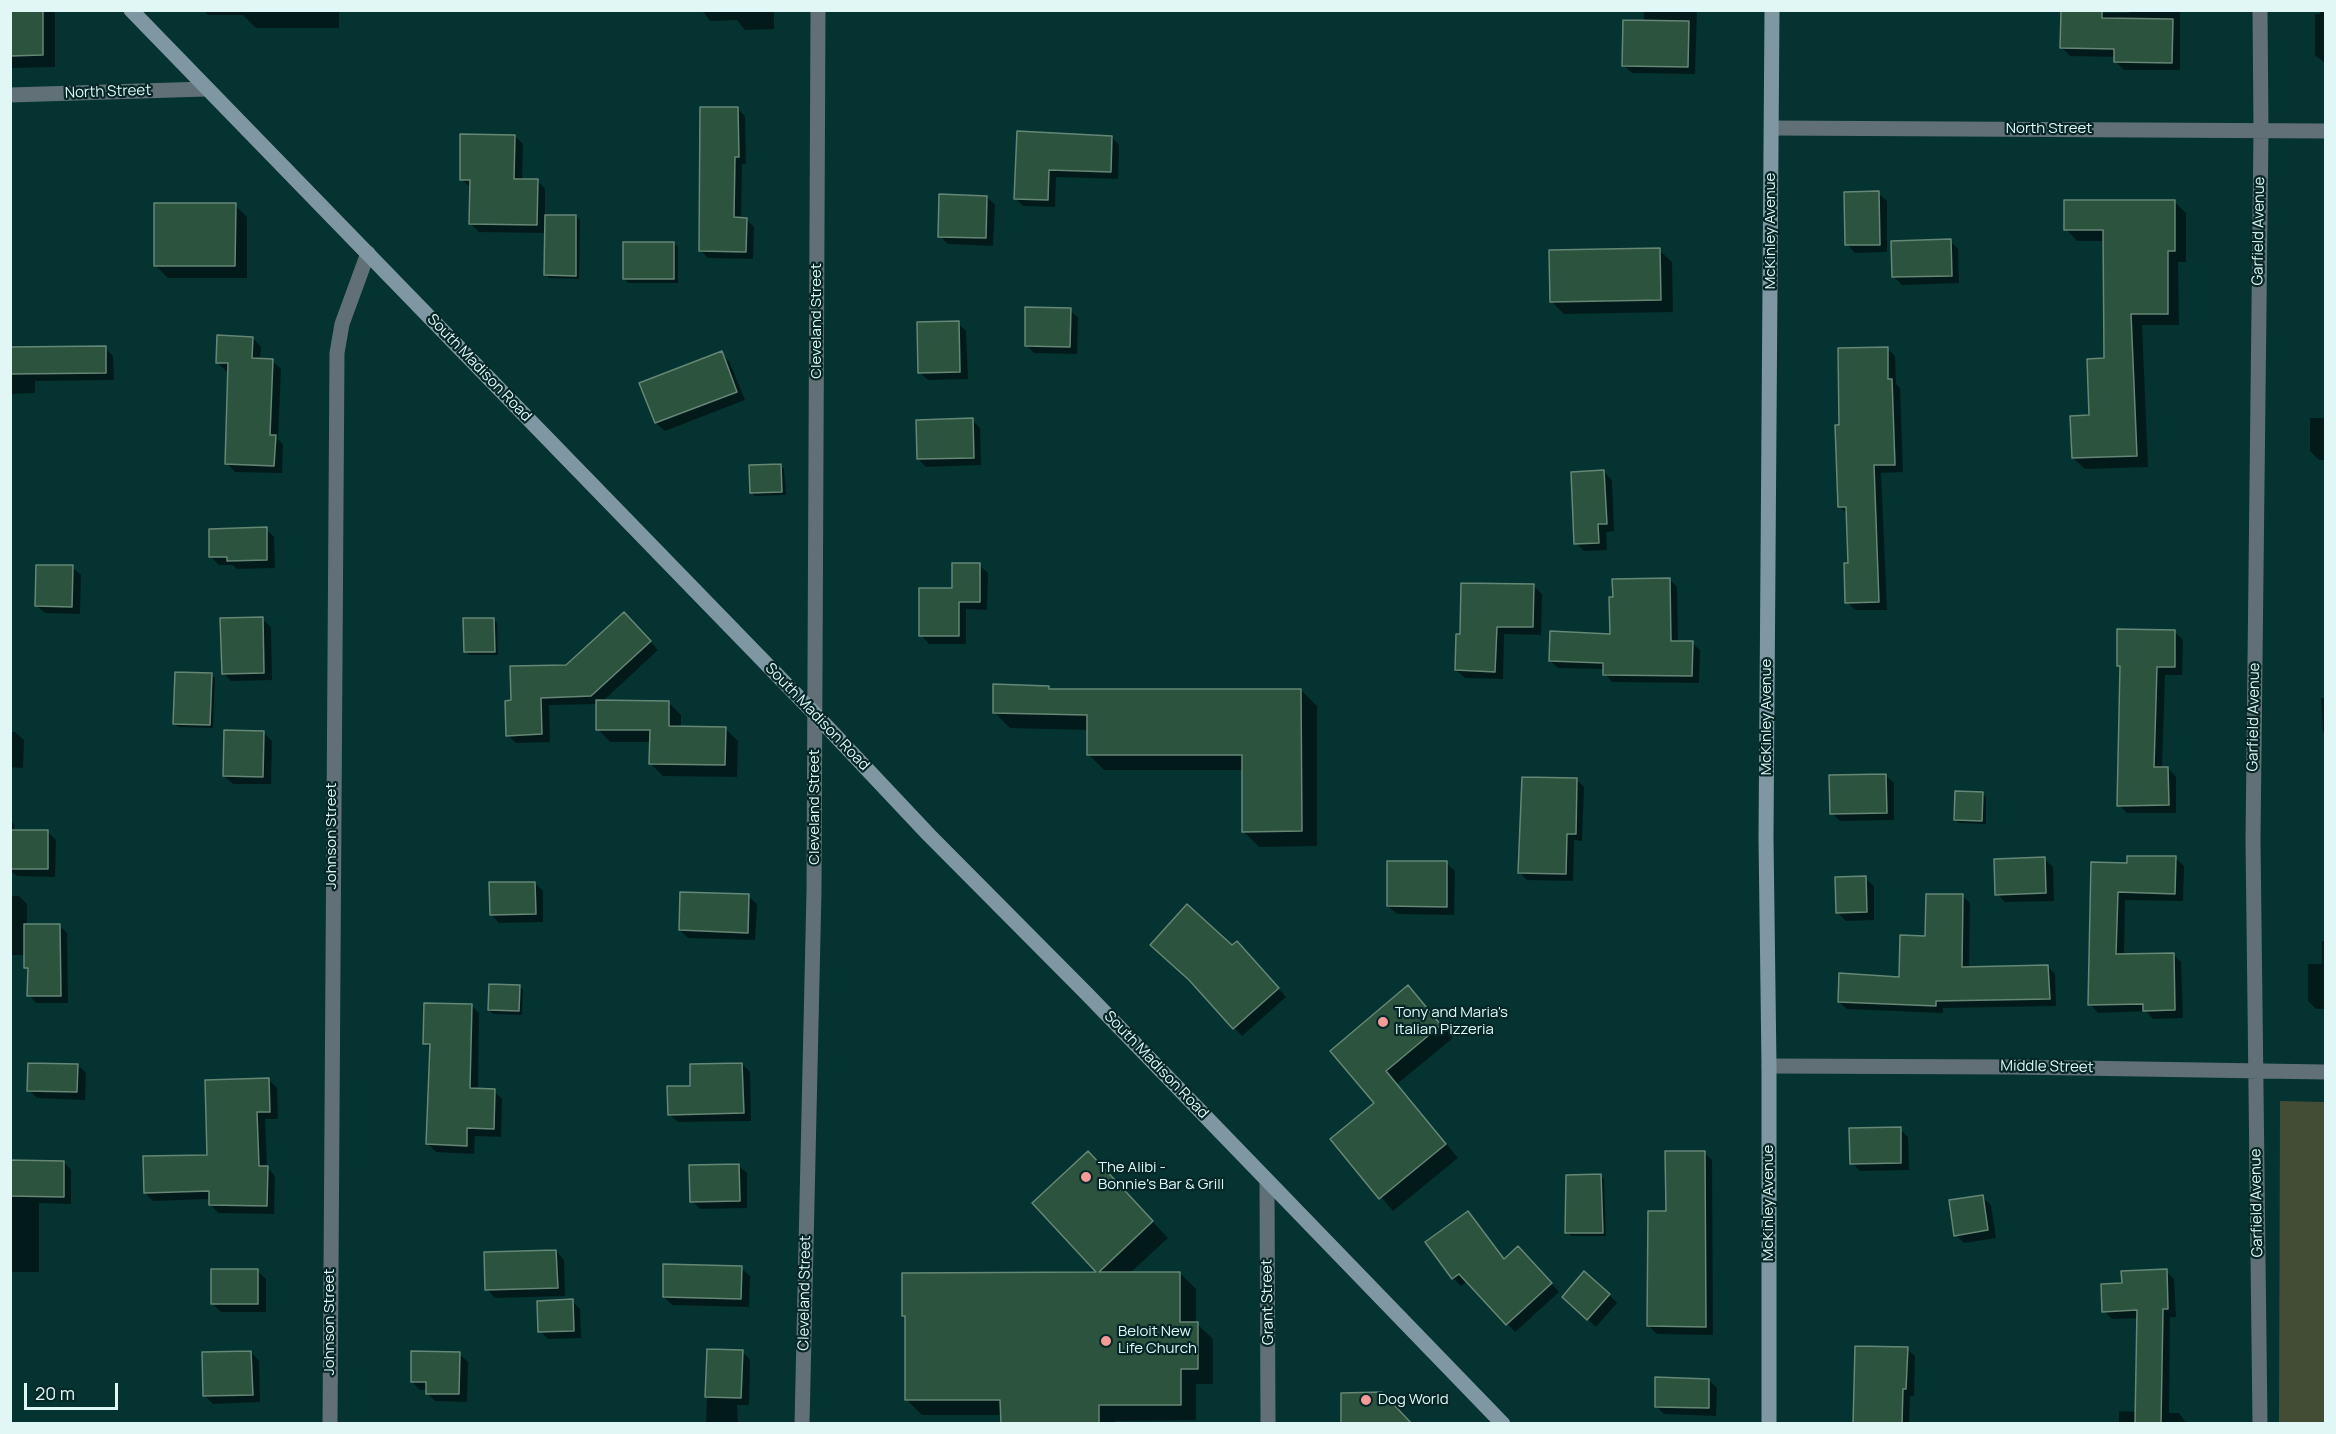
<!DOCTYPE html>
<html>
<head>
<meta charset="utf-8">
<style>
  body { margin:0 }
  #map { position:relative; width:2336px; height:1434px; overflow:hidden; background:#043332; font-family:Manrope,sans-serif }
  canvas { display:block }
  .frame { position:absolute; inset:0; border:12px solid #e0f7f6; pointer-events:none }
  .scale { position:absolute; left:24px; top:1383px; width:94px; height:27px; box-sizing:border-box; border:3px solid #e0f7f6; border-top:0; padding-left:8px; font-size:18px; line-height:21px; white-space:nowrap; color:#e0f7f6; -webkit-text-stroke:4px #062727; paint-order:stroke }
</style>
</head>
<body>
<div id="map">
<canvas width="2336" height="1434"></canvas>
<div class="frame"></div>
<div class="scale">20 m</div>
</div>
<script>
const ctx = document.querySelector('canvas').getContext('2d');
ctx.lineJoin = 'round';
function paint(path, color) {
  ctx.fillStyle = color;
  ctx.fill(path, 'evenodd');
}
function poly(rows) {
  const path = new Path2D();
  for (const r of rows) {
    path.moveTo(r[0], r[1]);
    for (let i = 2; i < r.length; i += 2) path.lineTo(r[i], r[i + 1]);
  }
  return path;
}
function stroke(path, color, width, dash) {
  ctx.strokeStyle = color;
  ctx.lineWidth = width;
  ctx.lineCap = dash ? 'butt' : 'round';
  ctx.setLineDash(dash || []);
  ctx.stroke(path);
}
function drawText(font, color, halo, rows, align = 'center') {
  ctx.font = font + ' Manrope,sans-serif';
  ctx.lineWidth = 4.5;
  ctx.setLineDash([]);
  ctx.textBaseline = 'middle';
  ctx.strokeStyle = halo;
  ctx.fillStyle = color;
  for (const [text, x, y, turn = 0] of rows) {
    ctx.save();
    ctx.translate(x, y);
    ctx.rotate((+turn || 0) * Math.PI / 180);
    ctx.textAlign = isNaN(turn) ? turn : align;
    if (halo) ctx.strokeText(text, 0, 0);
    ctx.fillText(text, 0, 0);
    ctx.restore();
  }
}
paint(poly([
  [2280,1101,2325,1102,2325,1423,2279,1423]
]), '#434d35');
paint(poly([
  [10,10,52,10,55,13,55,67,10,68],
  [203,10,339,10,339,28,256,28,243,15,208,15],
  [702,10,774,10,774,29,745,30,737,20,710,21],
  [1644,10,1697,10,1695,74,1632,73,1623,65,1644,22],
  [2129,10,2180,10,2180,70,2124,70,2115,61,2116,57,2070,56,2062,48,2062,13,2129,13],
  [2320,10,2326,10,2326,64,2315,55,2315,14,2320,14],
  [738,109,745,116,746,164,742,164,741,219,746,219,754,227,753,259,708,258,701,251],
  [1018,132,1112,137,1119,145,1118,179,1056,177,1055,207,1023,206,1015,198],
  [515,136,523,144,522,180,537,180,545,189,545,216,576,216,580,220,579,279,549,278,546,275,546,233,479,232,471,224,471,188,461,179],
  [1878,193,1887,201,1887,252,1855,253,1847,244],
  [987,197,995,205,993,246,948,244,940,236],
  [2174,201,2186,213,2186,262,2178,262,2179,325,2142,325,2148,467,2085,469,2073,458,2090,416,2106,360,2105,241,2077,241,2066,229],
  [235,205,247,217,247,278,168,278,155,265],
  [1950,241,1958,249,1959,283,1902,285,1894,277],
  [674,243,678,247,678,283,628,283,625,279],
  [1659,250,1672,262,1673,312,1564,314,1552,302],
  [1070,310,1078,318,1077,354,1034,353,1026,345],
  [958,323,966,331,968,379,928,380,919,372],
  [253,338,261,347,260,360,272,361,281,369,278,439,283,445,282,473,235,472,227,463,229,371,226,371,217,362],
  [105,348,113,356,114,380,35,381,35,393,10,394,10,350],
  [1887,348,1895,356,1896,384,1900,388,1903,472,1881,473,1887,610,1855,610,1847,602,1850,564,1848,515,1840,507,1840,427],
  [721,353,729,361,745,400,665,431,656,423,641,384],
  [2310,418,2326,418,2326,460,2319,460,2310,451],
  [972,420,980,428,981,465,926,467,918,459],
  [780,465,784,469,786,495,755,496,752,493],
  [1604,472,1612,480,1614,531,1606,532,1607,550,1584,551,1576,543],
  [266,529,274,537,275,568,237,569,233,565,219,565,211,557],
  [979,565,988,573,987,610,966,609,966,644,929,644,921,635,953,590],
  [72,567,81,575,80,614,45,613,36,605],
  [1669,579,1677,587,1678,643,1692,643,1700,650,1699,683,1612,682,1605,674,1605,669,1558,668,1550,661,1612,635],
  [1534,586,1542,594,1541,635,1504,634,1503,679,1465,678,1456,670,1462,636],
  [262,619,271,627,272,680,231,681,223,673],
  [494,619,497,623,498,655,469,655,466,652],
  [632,622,658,650,603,701,668,702,681,715,681,728,725,728,738,741,737,777,663,776,651,764,651,742,610,742,598,729,598,704,549,705,550,742,516,743,508,735,512,702],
  [2175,632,2183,640,2182,675,2165,675,2162,769,2168,768,2176,777,2176,813,2127,813,2119,805,2122,669,2118,666],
  [211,675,215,678,213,728,178,727,175,724],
  [1049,687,1053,691,1301,690,1317,706,1317,846,1259,847,1243,831,1243,770,1104,770,1088,754,1088,730,1010,728,994,712],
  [2321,698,2326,698,2326,735,2323,732],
  [10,732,15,732,24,740,23,768,10,767],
  [263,732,272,741,271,784,233,784,224,776],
  [1885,775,1894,783,1894,820,1840,821,1832,813],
  [1577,780,1584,787,1582,841,1574,840,1573,881,1527,880,1520,873],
  [1983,793,1986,797,1986,824,1959,823,1955,820],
  [10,821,14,824,14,831,48,832,56,840,55,877,17,876,10,870],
  [2175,858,2184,866,2183,901,2125,900,2124,955,2173,954,2181,962,2183,1018,2153,1019,2146,1011,2098,1013,2090,1004,2093,863,2129,864],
  [2044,859,2053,867,2054,901,2005,902,1997,894],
  [1446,863,1455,871,1454,915,1397,914,1388,906],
  [1865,878,1874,886,1874,920,1846,921,1837,912],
  [535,883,543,891,543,922,499,923,491,914],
  [10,896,19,896,27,904,27,925,60,926,67,933,68,1003,36,1003,29,995,30,971,25,967,25,955,10,955],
  [748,896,757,904,755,940,688,938,680,930],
  [1963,896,1970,903,1969,968,2048,967,2055,974,2056,1006,1943,1008,1943,1013,1847,1009,1839,1002,1900,978,1927,938],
  [2322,941,2326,941,2326,1009,2316,1009,2308,1001,2308,964,2322,964],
  [1232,947,1245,951,1286,997,1242,1036,1194,983],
  [520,986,523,990,522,1015,493,1014,489,1010],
  [1408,987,1453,1038,1397,1084,1458,1158,1393,1211,1332,1139,1376,1103],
  [471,1005,479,1013,478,1090,494,1091,502,1099,501,1137,475,1136,474,1154,436,1152,428,1144,431,1049,425,1043],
  [742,1064,750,1072,751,1121,678,1122,669,1114,692,1087],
  [78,1065,86,1073,85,1100,37,1098,29,1090],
  [269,1080,277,1088,278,1119,265,1119,267,1167,275,1176,274,1214,218,1213,210,1204,210,1199,153,1201,145,1193,209,1156],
  [1900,1129,1908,1137,1909,1170,1860,1171,1852,1163],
  [1704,1152,1712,1160,1713,1335,1657,1334,1648,1325,1667,1213],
  [10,1162,64,1162,71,1170,71,1204,39,1203,39,1272,10,1272],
  [738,1165,747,1173,747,1208,700,1209,692,1201],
  [1103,1169,1168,1238,1130,1273,1180,1273,1196,1289,1196,1323,1213,1339,1213,1384,1196,1384,1196,1420,1115,1421,1115,1424,1002,1424,1002,1415,922,1415,906,1399,906,1318,904,1315,1099,1273,1034,1203],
  [1600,1176,1604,1179,1606,1236,1571,1236,1567,1232],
  [1982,1197,1991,1205,1996,1238,1964,1243,1956,1235],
  [1468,1213,1505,1260,1526,1256,1559,1292,1515,1332,1467,1281,1461,1286,1453,1278],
  [556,1251,564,1260,565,1296,495,1298,487,1289],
  [741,1268,750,1276,749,1307,672,1305,664,1297],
  [257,1271,266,1279,266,1312,221,1312,213,1304],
  [2166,1271,2174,1279,2176,1317,2170,1317,2169,1413,2179,1413,2187,1424,2119,1424,2119,1411,2137,1412,2138,1318,2112,1319,2104,1311,2123,1285],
  [1609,1295,1617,1303,1596,1327,1572,1305],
  [572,1301,580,1309,581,1338,548,1339,540,1331],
  [1907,1349,1915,1356,1914,1396,1910,1396,1909,1424,1855,1424],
  [709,1350,742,1351,750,1360,749,1405,737,1405,738,1424,706,1424],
  [251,1352,259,1361,260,1402,213,1404,205,1396],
  [459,1354,468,1362,467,1402,435,1401,427,1393,427,1390,420,1390,412,1382],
  [1709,1380,1717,1388,1716,1416,1664,1414,1656,1406]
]), '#0007');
const building = poly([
  [10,10,43,10,43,55,10,56,10,10],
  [2061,11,2102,11,2102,18,2173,19,2172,63,2114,62,2114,49,2060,48,2061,11],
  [1623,20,1689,21,1688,67,1622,66,1623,20],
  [700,107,738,107,739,157,735,157,734,217,747,218,746,252,699,251,700,107],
  [1017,131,1112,136,1111,172,1049,170,1048,200,1014,199,1017,131],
  [460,134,515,135,514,179,538,179,537,225,469,224,470,180,460,180,460,134],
  [1879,191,1880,245,1845,245,1844,192,1879,191],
  [939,194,987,196,986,238,938,237,939,194],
  [2064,200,2175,200,2175,251,2168,251,2168,314,2131,314,2137,456,2072,458,2070,416,2089,415,2087,359,2104,358,2103,230,2064,230,2064,200],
  [154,203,236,203,235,266,154,266,154,203],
  [545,215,576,215,576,276,544,275,545,215],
  [1951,239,1952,276,1892,277,1891,241,1951,239],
  [623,242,674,242,674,279,623,279,623,242],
  [1660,248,1661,300,1550,302,1549,250,1660,248],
  [1025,307,1071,308,1070,347,1025,346,1025,307],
  [959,321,960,372,918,373,917,322,959,321],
  [217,335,253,337,252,358,273,359,270,435,276,435,274,466,225,464,228,363,216,363,217,335],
  [106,346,106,373,10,374,10,347,106,346],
  [1888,347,1888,379,1892,379,1895,465,1874,465,1879,602,1845,603,1844,563,1848,563,1846,507,1838,507,1835,425,1839,425,1838,348,1888,347],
  [722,351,737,392,655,423,639,383,722,351],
  [973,418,974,458,917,459,916,420,973,418],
  [781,464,782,492,750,493,749,465,781,464],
  [1604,470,1607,524,1598,524,1599,543,1574,544,1571,472,1604,470],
  [267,527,267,560,227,561,227,557,209,557,209,529,267,527],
  [952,563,980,563,980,602,959,602,959,636,919,636,919,588,952,588,952,563],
  [36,565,73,565,72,607,35,606,36,565],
  [1670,578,1671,641,1693,641,1692,676,1603,675,1603,663,1549,661,1550,631,1610,634,1609,597,1613,597,1612,579,1670,578],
  [1461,583,1534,584,1533,627,1497,627,1495,672,1455,670,1456,634,1460,634,1461,583],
  [624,612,651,641,591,696,541,698,542,734,506,736,505,701,511,700,510,666,566,665,624,612],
  [263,617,264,673,222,674,220,618,263,617],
  [463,618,494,618,495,652,464,652,463,618],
  [2117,629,2175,630,2175,667,2157,667,2154,767,2168,767,2169,805,2117,806,2120,666,2117,666,2117,629],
  [175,672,212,673,210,725,173,724,175,672],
  [993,684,1049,686,1049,689,1301,689,1302,831,1242,832,1242,755,1087,755,1087,715,993,713,993,684],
  [596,700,669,701,669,726,726,727,725,765,649,764,650,730,596,730,596,700],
  [224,730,264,731,263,777,223,776,224,730],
  [1886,774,1887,813,1830,814,1829,775,1886,774],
  [1522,777,1577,778,1576,834,1567,834,1566,874,1518,873,1522,777],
  [1955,791,1983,792,1982,821,1954,820,1955,791],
  [10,830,48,830,48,869,10,869,10,830],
  [2127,856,2176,856,2175,894,2118,892,2116,954,2174,953,2175,1010,2143,1011,2143,1004,2088,1005,2091,862,2127,863,2127,856],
  [2045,857,2046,893,1995,895,1994,859,2045,857],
  [1387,861,1447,861,1447,907,1387,906,1387,861],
  [1866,876,1867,912,1836,913,1835,877,1866,876],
  [489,882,535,882,536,914,490,915,489,882],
  [680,892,749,894,748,933,679,930,680,892],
  [1926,894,1963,894,1962,967,2048,965,2050,999,1936,1001,1936,1006,1838,1002,1839,973,1899,977,1900,935,1925,936,1926,894],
  [1187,904,1232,945,1237,941,1279,988,1233,1029,1189,980,1150,945,1187,904],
  [24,924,60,924,61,996,27,996,28,968,24,968,24,924],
  [489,984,520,985,519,1011,488,1010,489,984],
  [1408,985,1441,1025,1386,1071,1446,1144,1379,1199,1330,1139,1374,1103,1330,1051,1408,985],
  [424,1003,472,1004,470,1088,495,1089,494,1129,467,1128,467,1146,426,1144,430,1044,423,1044,424,1003],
  [28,1063,78,1064,77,1092,27,1091,28,1063],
  [742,1063,744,1113,668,1115,667,1086,690,1086,690,1064,742,1063],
  [269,1078,270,1112,257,1112,259,1166,268,1166,267,1206,209,1205,209,1191,144,1193,143,1156,207,1155,205,1080,269,1078],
  [1901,1127,1901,1163,1850,1164,1849,1128,1901,1127],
  [1088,1151,1153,1221,1099,1272,1180,1272,1180,1322,1198,1322,1198,1369,1181,1369,1181,1405,1099,1405,1099,1424,1001,1424,1000,1400,905,1400,905,1316,902,1316,902,1273,1096,1272,1032,1203,1088,1151],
  [1665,1151,1705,1151,1706,1327,1647,1326,1648,1211,1666,1211,1665,1151],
  [10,1160,64,1161,64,1197,10,1196,10,1160],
  [739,1164,740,1201,690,1202,689,1165,739,1164],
  [1601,1174,1603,1233,1565,1233,1566,1175,1601,1174],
  [1983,1195,1988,1230,1954,1236,1949,1200,1983,1195],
  [1468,1211,1504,1259,1518,1246,1552,1283,1506,1325,1459,1274,1452,1279,1425,1242,1468,1211],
  [556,1250,558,1288,485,1290,484,1252,556,1250],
  [663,1264,742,1266,741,1299,663,1297,663,1264],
  [211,1269,258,1269,258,1304,211,1304,211,1269],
  [2167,1269,2168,1309,2163,1309,2161,1424,2135,1424,2137,1310,2102,1312,2101,1284,2122,1283,2121,1271,2167,1269],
  [1584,1271,1610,1294,1587,1320,1562,1297,1584,1271],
  [573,1299,574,1331,538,1332,537,1301,573,1299],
  [1855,1346,1908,1347,1906,1389,1903,1389,1902,1424,1853,1424,1855,1346],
  [707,1349,743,1350,741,1398,705,1397,707,1349],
  [251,1351,253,1395,203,1396,202,1352,251,1351],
  [411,1351,460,1352,459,1394,426,1394,426,1382,411,1382,411,1351],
  [1655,1377,1709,1379,1709,1408,1655,1407,1655,1377],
  [1382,1392,1412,1424,1341,1424,1341,1393,1382,1392]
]);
paint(building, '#2b533e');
stroke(building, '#668775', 1.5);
stroke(poly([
  [2260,10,2261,130,2253,839,2260,1424],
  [10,95,206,89],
  [1772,128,2326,131],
  [1769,1066,2013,1067,2326,1072],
  [1267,1181,1268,1424],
  [330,1424,337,353,342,324,368,253],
  [802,1424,814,891,818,10]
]), '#617077', 15);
stroke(poly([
  [131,10,815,714,929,835,1087,994,1503,1424],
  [1769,1424,1769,1066,1766,837,1772,10]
]), '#7f97a2', 15);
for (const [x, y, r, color] of [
  [1383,1022,6,"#f59b97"],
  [1086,1177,6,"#f59b97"],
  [1106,1341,6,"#f59b97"],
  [1366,1400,6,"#f59b97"]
]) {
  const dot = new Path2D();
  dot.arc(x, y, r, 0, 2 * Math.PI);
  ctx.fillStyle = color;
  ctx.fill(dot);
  stroke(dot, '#062727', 2);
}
drawText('15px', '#e0f7f6', '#062727', [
  ["North Street",108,92,-2],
  ["North Street",2049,129],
  ["McKinley Avenue",1771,231,-90],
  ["Garfield Avenue",2259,231,-89],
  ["Cleveland Street",817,321,-90],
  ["South Madison Road",479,368,46],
  ["South Madison Road",817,717,46],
  ["McKinley Avenue",1767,717,-90],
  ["Garfield Avenue",2254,717,-89],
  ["Cleveland Street",815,807,-90],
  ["Johnson Street",332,836,-90],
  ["South Madison Road",1156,1065,46],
  ["Middle Street",2047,1067,1],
  ["McKinley Avenue",1769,1203,-90],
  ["Garfield Avenue",2257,1203,-91],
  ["Cleveland Street",805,1293,-89],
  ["Grant Street",1268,1302,-91],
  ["Johnson Street",330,1322,-90]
]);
drawText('15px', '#e0f7f6', '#062727', [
  ["Tony and Maria's",1395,1013],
  ["Italian Pizzeria",1395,1030],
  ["The Alibi -",1098,1168],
  ["Bonnie's Bar & Grill",1098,1185],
  ["Beloit New",1118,1332],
  ["Life Church",1118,1349],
  ["Dog World",1378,1400]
], 'left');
</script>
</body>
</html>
